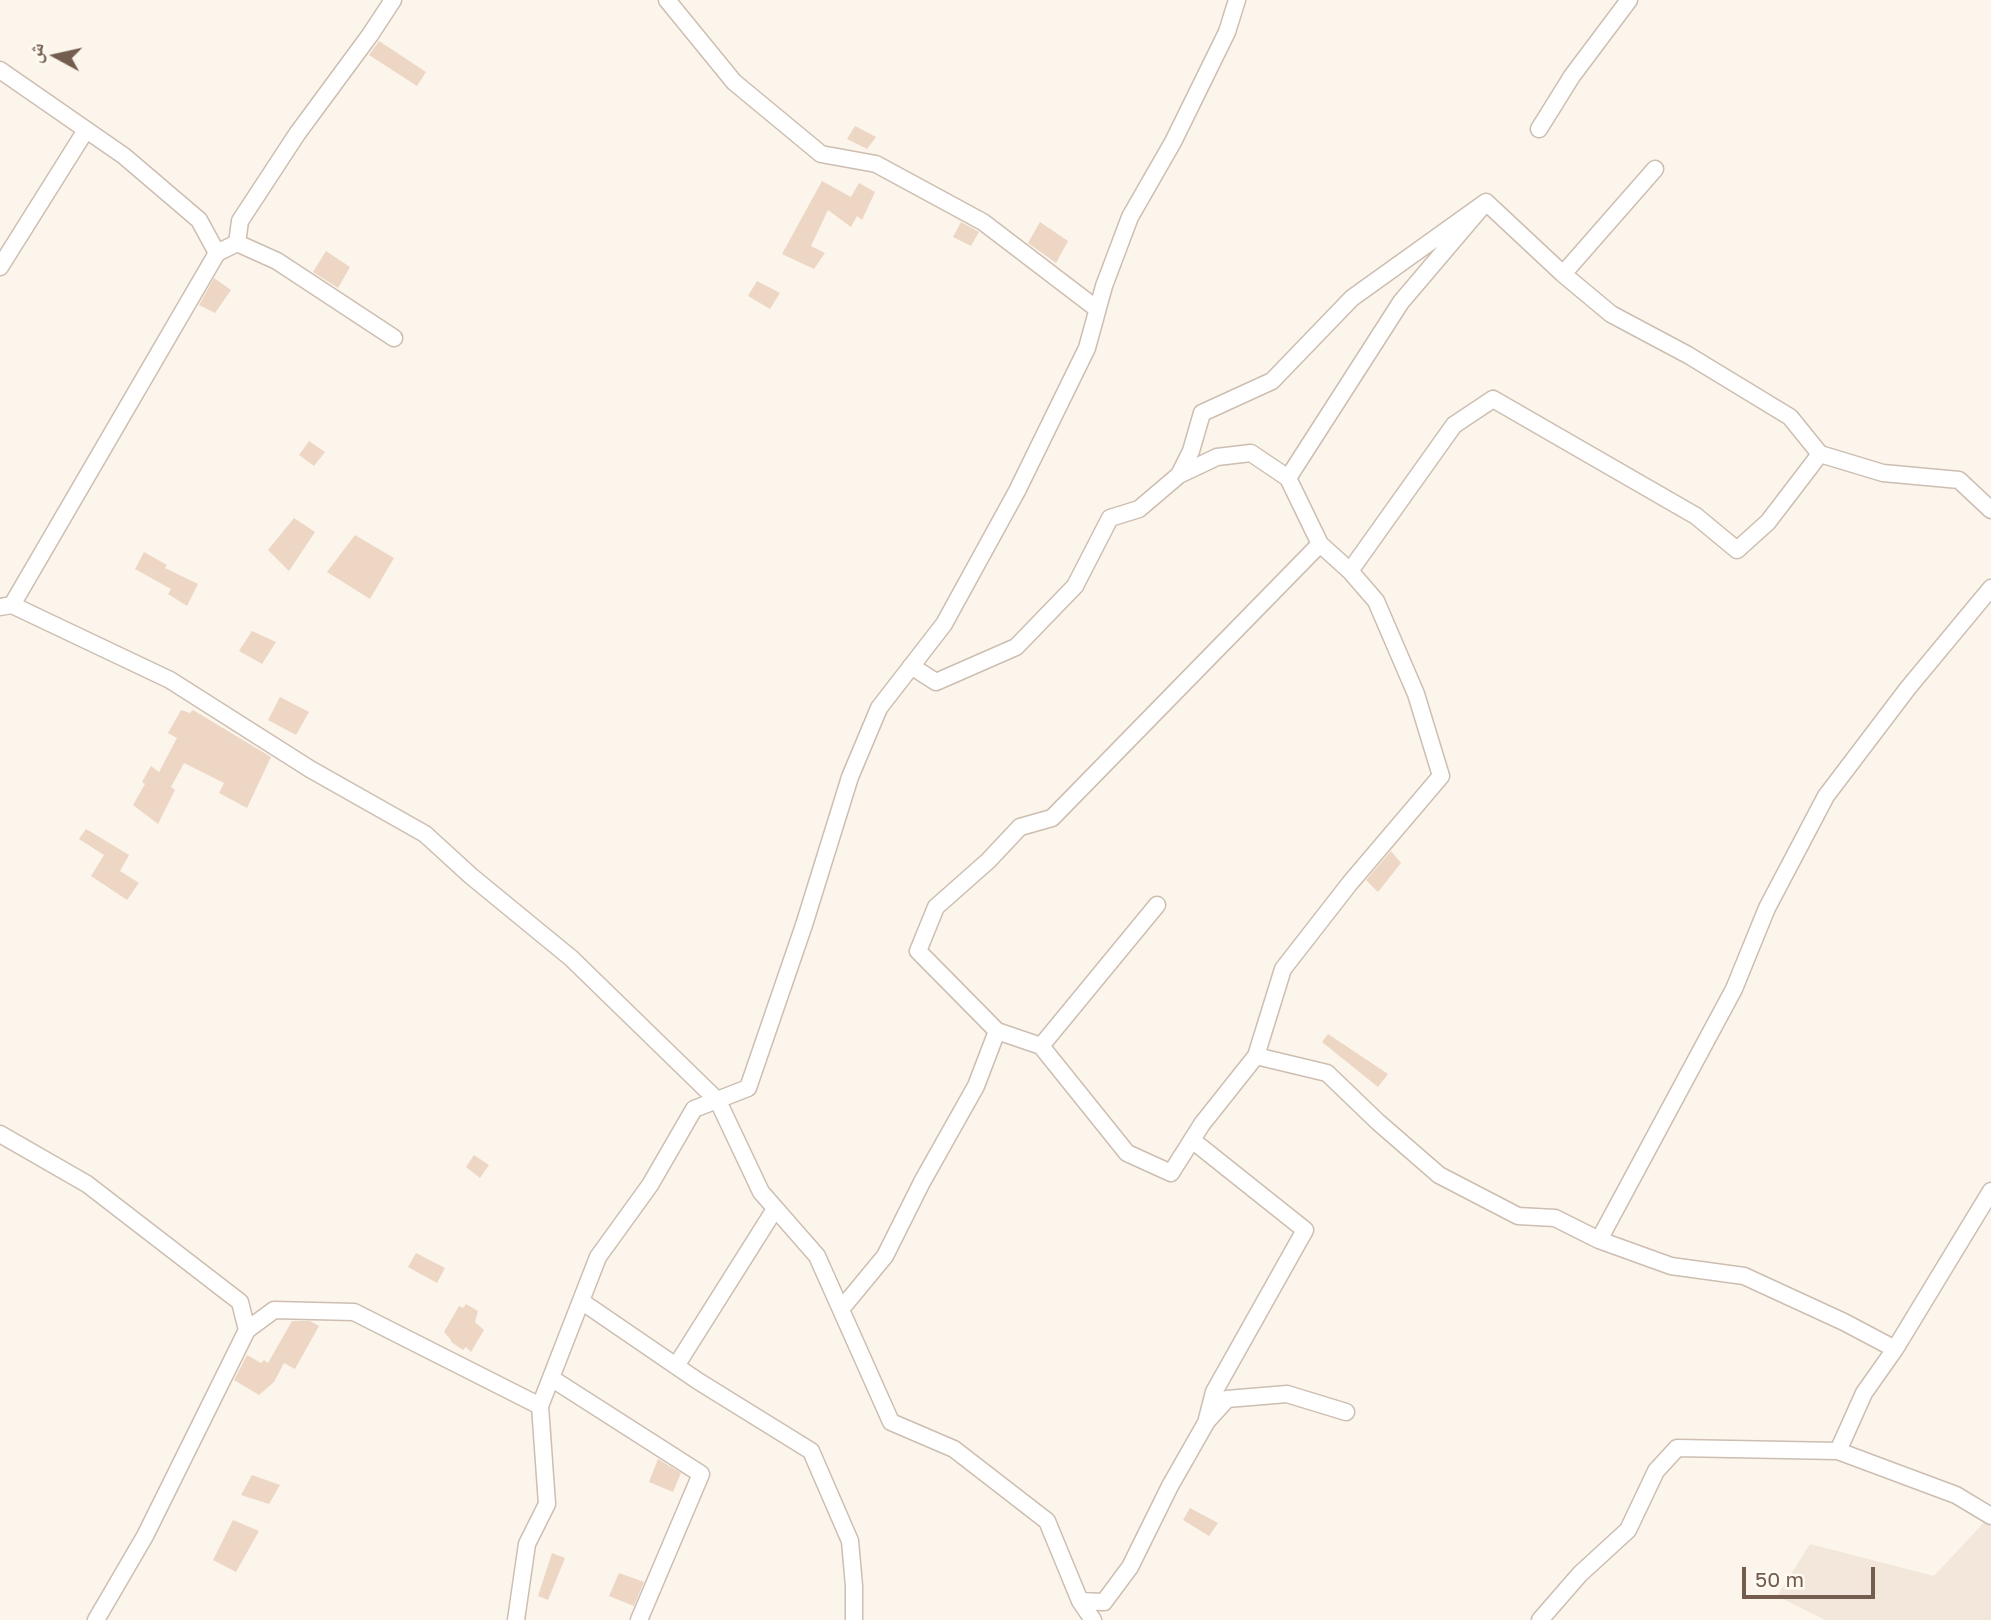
<!DOCTYPE html>
<html>
<head>
<meta charset="utf-8">
<style>
  body { margin:0 }
  #map { position:relative; width:1991px; height:1620px; overflow:hidden; background:#fbf5eb; font-family:"Golos Text","Noto Naskh Arabic",sans-serif }
  canvas { display:block }
  .north { position:absolute; left:21px; top:21px; width:70px; height:70px; -webkit-text-stroke:5px #fef9f1; paint-order:stroke; rotate:278deg; font-size:19px; font-weight:700; line-height:28px; text-align:center; color:#745d4f }
  .north::after { content:''; display:block; margin:auto; width:24px; height:32px; background:#745d4f; clip-path:polygon(50% 0,100% 100%,50% 72%,0 100%) }
  .scale { position:absolute; left:1742px; top:1567px; width:133px; height:32px; box-sizing:border-box; border:4px solid #745d4f; border-top:0; padding-left:9px; font-size:21px; line-height:24px; white-space:nowrap; color:#745d4f; -webkit-text-stroke:5px #fef9f1; paint-order:stroke }
</style>
</head>
<body>
<div id="map">
<canvas width="1991" height="1620"></canvas>
<div class="north">ش</div>
<div class="scale">50 m</div>
</div>
<script>
const ctx = document.querySelector('canvas').getContext('2d');
ctx.lineJoin = 'round';
function paint(path, color) {
  ctx.fillStyle = color;
  ctx.fill(path, 'evenodd');
}
function poly(rows) {
  const path = new Path2D();
  for (const r of rows) {
    path.moveTo(r[0], r[1]);
    for (let i = 2; i < r.length; i += 2) path.lineTo(r[i], r[i + 1]);
  }
  return path;
}
function stroke(path, color, width, dash) {
  ctx.strokeStyle = color;
  ctx.lineWidth = width;
  ctx.lineCap = dash ? 'butt' : 'round';
  ctx.setLineDash(dash || []);
  ctx.stroke(path);
}
paint(poly([
  [1991,1515,1991,1620,1825,1620,1777,1596,1810,1544,1934,1576]
]), '#f2e7da');
paint(poly([
  [379,41,426,72,417,86,369,55],
  [855,126,876,137,867,149,847,139],
  [822,181,851,197,859,183,875,192,862,220,857,216,851,227,828,210,811,246,825,253,814,269,782,254],
  [961,222,979,232,971,246,953,237],
  [1040,222,1068,241,1056,263,1028,243],
  [326,251,350,267,338,288,313,272],
  [214,278,231,290,215,313,199,305],
  [757,281,780,293,770,309,748,296],
  [309,441,325,452,314,466,299,455],
  [294,518,315,532,289,571,268,550],
  [355,535,394,558,370,599,327,572],
  [144,552,167,565,165,568,198,584,187,606,168,594,171,589,135,569],
  [252,631,276,642,262,664,239,651],
  [280,697,309,712,296,735,268,720],
  [181,710,190,713,193,710,271,757,247,808,219,793,224,783,184,763,171,787,175,790,158,824,133,805,145,784,142,782,151,766,159,772,177,738,168,733],
  [86,829,129,855,120,871,139,883,127,900,91,876,104,855,79,839],
  [1391,851,1401,863,1378,892,1366,880],
  [1328,1034,1388,1074,1378,1087,1322,1042],
  [474,1155,489,1165,480,1178,466,1167],
  [416,1253,445,1268,437,1283,408,1267],
  [466,1304,478,1311,475,1322,484,1330,471,1352,466,1347,463,1350,451,1342,451,1340,444,1332,459,1306,463,1308],
  [292,1321,310,1321,319,1326,295,1369,284,1363,274,1382,259,1395,234,1380,247,1355,261,1363,264,1360,268,1363],
  [658,1459,681,1473,673,1492,649,1482],
  [252,1475,280,1485,269,1504,241,1495],
  [1190,1508,1218,1523,1209,1536,1183,1520],
  [233,1520,259,1531,236,1572,213,1560],
  [552,1553,565,1558,548,1600,538,1596],
  [619,1573,644,1582,634,1606,609,1596]
]), '#eed6c4');
const street = poly([
  [667,0,734,82,821,154,876,164,983,222,1097,309],
  [0,70,124,156,199,220,217,253,237,243,277,261,394,338],
  [1539,129,1572,76,1629,0],
  [1655,169,1563,274,1611,314,1688,355,1790,417,1820,454,1883,473,1959,480,1991,510],
  [237,243,240,221,297,134,370,35,393,0],
  [0,267,86,130],
  [1288,478,1401,302,1486,202,1563,274],
  [1350,571,1454,425,1493,399,1696,516,1737,550,1768,522,1820,454],
  [12,605,217,253],
  [0,607,12,605,170,680,310,769,425,834,471,876,571,958,718,1101,761,1192,817,1256,891,1422,954,1449,1047,1521,1080,1601,1093,1620],
  [911,666,936,682,1016,647,1075,586,1110,518,1139,509,1179,475,1191,451,1202,413,1272,381,1352,298,1486,202],
  [997,1031,1041,1046,1127,1153,1171,1173,1202,1124,1256,1056,1283,969,1350,883,1441,776,1416,694,1376,601,1350,571,1320,544,1288,478,1251,453,1217,457,1179,475],
  [1041,1046,1157,905],
  [1256,1056,1327,1073,1378,1122,1439,1175,1518,1216,1555,1218,1599,1240,1671,1266,1744,1276,1844,1322,1895,1349,1864,1393,1838,1451,1956,1495,1991,1516],
  [0,1134,87,1184,240,1302,247,1330],
  [1192,1140,1305,1230,1214,1392,1207,1419],
  [1599,1240,1734,989,1767,908,1826,796,1908,688,1991,588],
  [581,1301,698,1381,811,1451,850,1541,854,1586,854,1620],
  [842,1308,885,1256,922,1182,976,1086,997,1031,918,951,936,907,988,861,1020,827,1052,818,1320,544],
  [1895,1349,1991,1191],
  [676,1366,775,1209],
  [551,1378,701,1474,639,1620],
  [1080,1601,1104,1602,1130,1567,1170,1486,1207,1421,1227,1399,1287,1394,1346,1412],
  [96,1620,145,1536,247,1330,274,1310,354,1312,540,1406],
  [516,1620,527,1544,547,1504,540,1406,598,1257,650,1185,694,1109,748,1088,804,925,850,777,879,708,944,624,1017,491,1087,348,1104,286,1130,217,1173,142,1227,32,1237,0],
  [1540,1620,1580,1574,1628,1530,1656,1471,1677,1448,1838,1451]
]);
stroke(street, '#cdbeb1', 19);
stroke(street, '#fff', 16);
</script>
</body>
</html>
